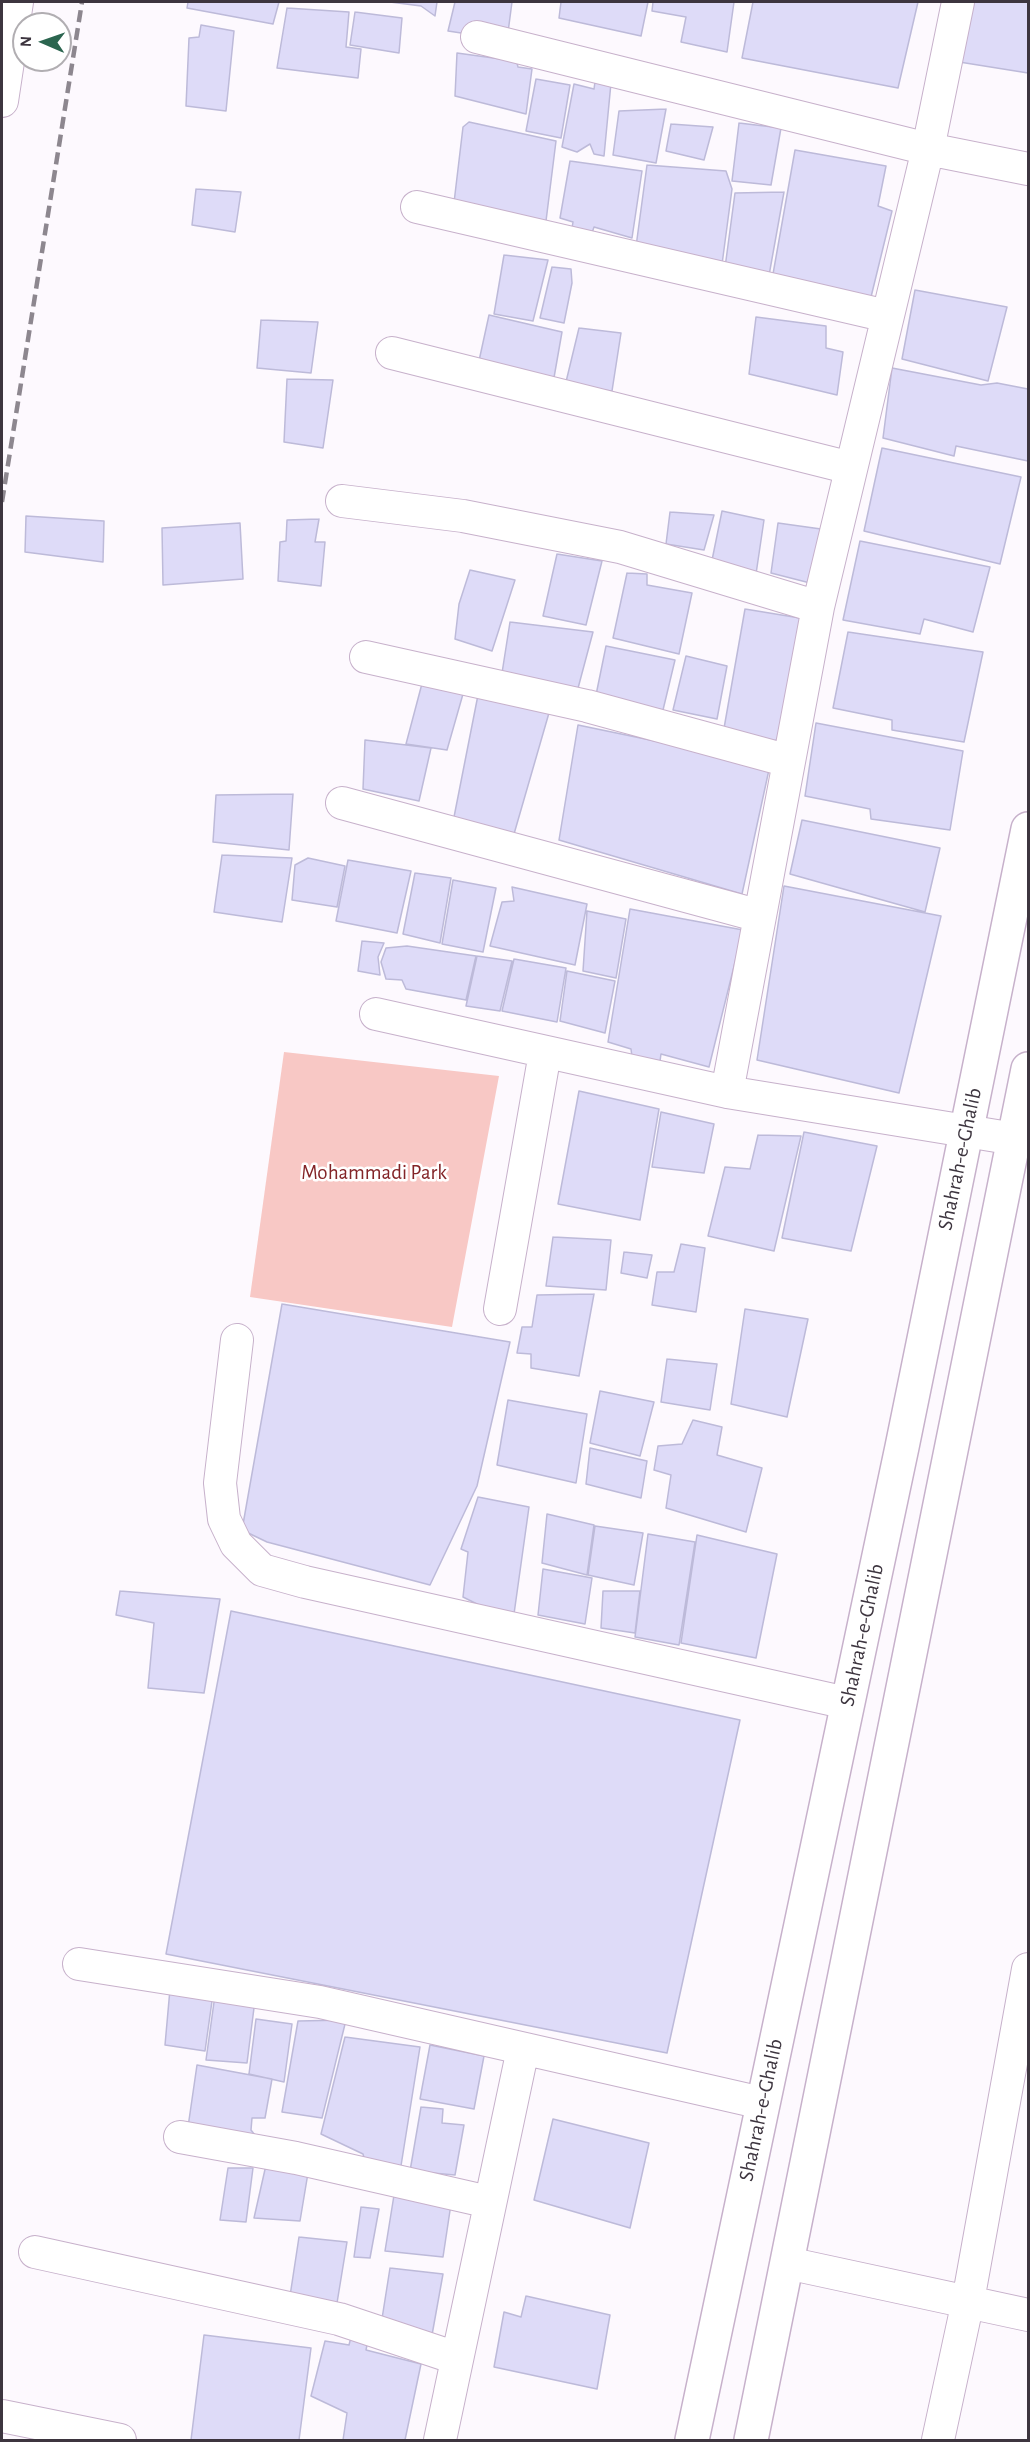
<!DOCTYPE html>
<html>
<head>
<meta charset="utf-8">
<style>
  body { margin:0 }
  #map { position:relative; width:1030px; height:2442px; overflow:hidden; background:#fdf9fe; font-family:"Alegreya Sans",sans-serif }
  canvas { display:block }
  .frame { position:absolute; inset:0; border:3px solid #3d353f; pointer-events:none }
  .north { position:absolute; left:12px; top:12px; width:60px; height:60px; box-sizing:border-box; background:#fff; border:2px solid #b1aeb2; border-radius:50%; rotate:272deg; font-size:16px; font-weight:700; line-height:24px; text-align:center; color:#3d353f }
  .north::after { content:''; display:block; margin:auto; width:21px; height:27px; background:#2b654f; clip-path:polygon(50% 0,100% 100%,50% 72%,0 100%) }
</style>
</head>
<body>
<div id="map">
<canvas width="1030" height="2442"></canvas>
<div class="frame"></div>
<div class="north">N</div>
</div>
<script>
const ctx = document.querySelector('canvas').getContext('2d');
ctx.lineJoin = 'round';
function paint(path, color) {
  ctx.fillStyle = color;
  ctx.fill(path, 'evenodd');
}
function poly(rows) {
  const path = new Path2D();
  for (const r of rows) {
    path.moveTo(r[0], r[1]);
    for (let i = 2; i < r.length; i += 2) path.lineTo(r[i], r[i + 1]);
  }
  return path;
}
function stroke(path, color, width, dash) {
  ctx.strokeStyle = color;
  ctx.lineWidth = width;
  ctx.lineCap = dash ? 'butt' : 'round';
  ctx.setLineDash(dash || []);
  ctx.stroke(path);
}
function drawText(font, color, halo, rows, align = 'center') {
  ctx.font = font + ' "Alegreya Sans",sans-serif';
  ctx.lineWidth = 5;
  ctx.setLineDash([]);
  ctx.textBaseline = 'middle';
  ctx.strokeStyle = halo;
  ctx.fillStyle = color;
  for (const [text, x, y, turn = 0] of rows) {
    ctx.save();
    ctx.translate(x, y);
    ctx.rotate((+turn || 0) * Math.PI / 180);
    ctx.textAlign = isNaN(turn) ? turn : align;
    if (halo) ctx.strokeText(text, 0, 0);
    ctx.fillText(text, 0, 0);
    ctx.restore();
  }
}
paint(poly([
  [284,1052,499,1076,452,1327,250,1297]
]), '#f8c8c5');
const building = poly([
  [188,2,279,2,273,24,187,8,188,2],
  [390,2,437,2,435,16,421,6,390,2],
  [455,2,512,2,507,40,448,31,455,2],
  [561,2,648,2,641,36,559,18,561,2],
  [653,2,734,2,727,52,681,42,686,17,652,11,653,2],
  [753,2,918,2,898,88,742,58,753,2],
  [962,2,1028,2,1028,73,953,61,962,2],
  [287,8,349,12,346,47,361,49,358,78,277,68,287,8],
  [355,12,402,18,399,53,350,45,355,12],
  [201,25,234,31,226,111,186,106,189,38,199,37,201,25],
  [457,53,508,60,515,55,518,67,532,69,526,114,455,96,457,53],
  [536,79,570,85,561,138,526,131,536,79],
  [595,82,611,83,604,156,594,154,590,144,577,152,562,147,574,84,594,89,595,82],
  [666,109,656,163,613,155,619,111,666,109],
  [469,122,556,141,545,229,453,211,463,127,469,122],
  [739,123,781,128,771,185,732,181,739,123],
  [671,124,713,127,704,160,666,151,671,124],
  [795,150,886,166,878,206,892,211,871,297,773,274,795,150],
  [570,161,642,171,632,238,594,227,591,236,571,234,573,222,560,218,570,161],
  [647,165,726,171,732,189,721,272,635,254,647,165],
  [196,189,241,192,235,232,192,225,196,189],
  [784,192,768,281,724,275,735,193,784,192],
  [504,255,548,260,533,321,494,314,504,255],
  [552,267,571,269,572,283,564,323,540,318,552,267],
  [915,290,1007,307,988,381,902,359,915,290],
  [489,315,562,332,552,389,477,370,489,315],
  [756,317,826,326,826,348,843,352,837,395,749,374,756,317],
  [261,320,318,322,311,373,257,368,261,320],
  [579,328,621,333,612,391,565,386,579,328],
  [892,368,981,385,997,383,1028,389,1028,461,956,446,954,456,883,438,892,368],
  [287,379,333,380,323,448,284,442,287,379],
  [882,448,1021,477,1000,564,864,531,882,448],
  [722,511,764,520,756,574,710,570,722,511],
  [670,512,714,515,704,550,666,544,670,512],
  [26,516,104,521,103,562,25,552,26,516],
  [319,519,315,542,325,542,321,586,278,581,280,542,286,541,287,520,319,519],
  [240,523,243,579,163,585,162,528,240,523],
  [778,523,821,529,814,584,771,573,778,523],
  [860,541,990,567,973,632,924,619,920,634,843,620,860,541],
  [557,554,602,561,586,625,543,616,557,554],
  [470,570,515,580,492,651,455,639,459,604,470,570],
  [627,573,647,574,647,585,692,593,679,654,613,638,627,573],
  [745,609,806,619,781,732,772,747,723,734,745,609],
  [510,622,593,632,577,692,502,673,510,622],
  [848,632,983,652,964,742,892,730,892,720,833,708,848,632],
  [606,646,675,660,663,710,596,695,606,646],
  [686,656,727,666,717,719,673,710,686,656],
  [424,676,465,687,447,750,406,744,424,676],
  [478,695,551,706,514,834,454,817,478,695],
  [816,723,963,751,950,830,871,819,870,809,805,796,816,723],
  [578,725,770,765,742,894,559,840,578,725],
  [365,740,431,748,419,801,363,789,365,740],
  [293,794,289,850,213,842,216,795,293,794],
  [802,820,940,848,925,912,790,874,802,820],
  [222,855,292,858,282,922,214,912,222,855],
  [308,858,345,866,337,907,292,900,295,865,308,858],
  [348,860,411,871,397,933,336,921,348,860],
  [415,873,451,878,440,943,403,934,415,873],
  [453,880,496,888,483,952,442,944,453,880],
  [784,886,941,916,899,1093,757,1060,784,886],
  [512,887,587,904,575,965,490,946,502,902,514,901,512,887],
  [630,909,743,930,709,1067,661,1054,660,1061,632,1057,631,1049,608,1042,630,909],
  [587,911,626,919,616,978,583,971,587,911],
  [362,941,384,943,378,957,380,975,358,971,362,941],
  [407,946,476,956,466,1000,406,989,402,980,386,979,381,962,386,948,407,946],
  [477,956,512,961,500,1011,466,1006,477,956],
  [514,959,566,968,557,1022,502,1011,514,959],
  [567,971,615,981,605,1033,560,1021,567,971],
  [579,1091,659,1109,640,1220,558,1204,579,1091],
  [661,1112,714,1124,704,1173,652,1167,661,1112],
  [804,1132,877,1146,851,1251,782,1238,804,1132],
  [758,1135,801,1136,774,1251,708,1236,725,1167,750,1169,758,1135],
  [553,1237,611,1240,606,1290,546,1286,553,1237],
  [681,1244,705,1248,696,1312,652,1305,657,1272,674,1272,681,1244],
  [624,1252,652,1255,647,1278,621,1273,624,1252],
  [594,1294,579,1376,531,1368,531,1354,517,1353,522,1327,532,1327,537,1295,594,1294],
  [282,1304,510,1342,477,1486,430,1585,267,1542,242,1530,282,1304],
  [745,1309,808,1319,787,1417,731,1404,745,1309],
  [667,1359,717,1364,710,1410,661,1402,667,1359],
  [600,1391,654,1402,640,1456,590,1443,600,1391],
  [508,1400,587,1414,576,1483,497,1465,508,1400],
  [693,1420,722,1427,717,1455,762,1468,746,1532,666,1508,671,1475,654,1470,658,1446,682,1444,693,1420],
  [590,1448,647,1461,641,1498,586,1484,590,1448],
  [478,1497,529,1507,514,1614,481,1606,463,1597,468,1552,461,1549,478,1497],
  [547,1514,594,1525,587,1575,542,1563,547,1514],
  [595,1526,643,1533,634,1585,588,1575,595,1526],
  [648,1534,695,1542,679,1645,635,1637,648,1534],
  [697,1535,777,1554,756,1658,681,1643,697,1535],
  [543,1569,592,1578,585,1624,538,1615,543,1569],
  [120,1591,220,1599,204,1693,148,1688,154,1623,116,1615,120,1591],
  [603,1591,640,1591,635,1633,601,1628,603,1591],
  [231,1611,740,1720,667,2053,166,1954,231,1611],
  [170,1989,213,1994,205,2051,165,2045,170,1989],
  [215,1995,255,2000,247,2063,206,2060,215,1995],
  [256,2019,292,2024,284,2082,249,2074,256,2019],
  [346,2020,322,2118,282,2112,298,2021,346,2020],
  [345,2037,420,2047,400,2172,366,2166,363,2154,321,2134,345,2037],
  [430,2045,484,2056,474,2109,420,2099,430,2045],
  [197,2065,272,2079,265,2118,252,2118,251,2130,258,2139,188,2127,197,2065],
  [421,2107,443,2109,442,2123,464,2125,455,2175,410,2171,421,2107],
  [553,2119,649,2143,630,2228,534,2200,553,2119],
  [266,2165,309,2167,300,2221,254,2218,266,2165],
  [228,2168,253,2168,246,2222,220,2220,228,2168],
  [395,2189,451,2204,443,2257,385,2251,395,2189],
  [361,2207,379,2209,370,2258,354,2257,361,2207],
  [299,2237,347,2242,337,2303,290,2296,299,2237],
  [390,2268,443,2274,432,2335,381,2325,390,2268],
  [526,2296,610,2315,597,2389,494,2367,504,2312,521,2317,526,2296],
  [204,2335,311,2348,299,2440,191,2440,204,2335],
  [351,2337,368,2340,366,2350,421,2364,405,2440,343,2440,347,2413,311,2396,325,2341,349,2345,351,2337]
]);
paint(building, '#dedbf8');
stroke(building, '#bdbad9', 1.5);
const street = poly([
  [477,37,928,149,1028,169],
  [2,101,17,2],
  [417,207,887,316],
  [392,353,851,468],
  [342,501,463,516,620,547,818,607],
  [366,657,587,706,789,761],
  [342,803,760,916],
  [376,1014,727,1092,1015,1139],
  [727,1092,818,607,928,149,958,2],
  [500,1309,545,1053],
  [237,1340,220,1483,224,1519,236,1544,262,1570,305,1582,847,1703],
  [79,1964,320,2002,762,2103],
  [180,2137,296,2158,489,2202],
  [35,2252,339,2319,456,2358],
  [787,2263,1028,2315],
  [2,2416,120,2440],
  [440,2440,523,2049],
  [938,2440,968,2301,1028,1969]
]);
const secondary = poly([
  [692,2440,902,1447,1028,829],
  [751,2440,1028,1069]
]);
stroke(street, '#c7b1cb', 34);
stroke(secondary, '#c7b1cb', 36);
stroke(street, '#fff', 32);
stroke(secondary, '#fff', 33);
stroke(poly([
  [2,502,82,2]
]), '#8d878f', 4.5, [12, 6]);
drawText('21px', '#3d353f', '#fff', [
  ["Shahrah-e-Ghalib",960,1159,-78],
  ["Shahrah-e-Ghalib",862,1635,-78],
  ["Shahrah-e-Ghalib",761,2110,-78]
]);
drawText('21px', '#832427', '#fff', [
  ["Mohammadi Park",374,1173]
]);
</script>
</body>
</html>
